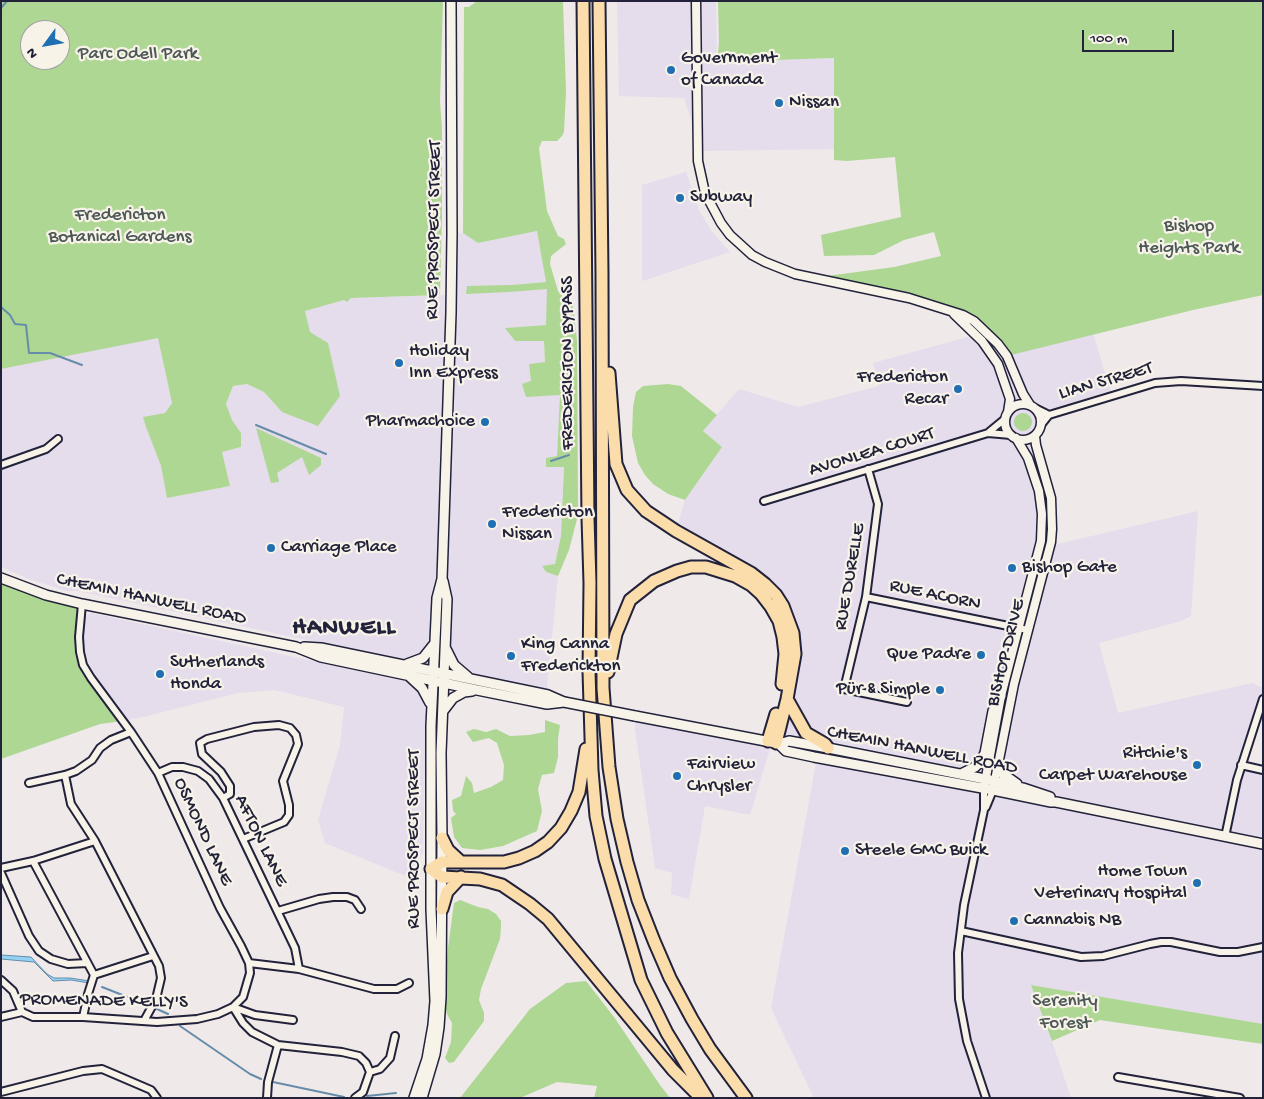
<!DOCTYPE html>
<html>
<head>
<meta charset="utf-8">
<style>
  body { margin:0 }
  #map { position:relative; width:1264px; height:1099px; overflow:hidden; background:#efe9ea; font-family:"Gochi Hand",sans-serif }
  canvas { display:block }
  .frame { position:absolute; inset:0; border:2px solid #22223b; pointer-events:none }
  .north { position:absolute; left:20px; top:20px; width:50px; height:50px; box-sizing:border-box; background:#f7f3e8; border:1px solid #a29fa3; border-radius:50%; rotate:238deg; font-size:14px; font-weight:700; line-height:20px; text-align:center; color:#22223b }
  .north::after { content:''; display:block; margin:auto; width:18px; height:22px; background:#1f6fb2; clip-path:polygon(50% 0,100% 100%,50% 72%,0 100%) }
  .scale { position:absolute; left:1082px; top:30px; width:92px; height:22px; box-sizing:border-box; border:2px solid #22223b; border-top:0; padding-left:6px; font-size:15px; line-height:18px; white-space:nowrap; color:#22223b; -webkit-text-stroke:4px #f7f3e8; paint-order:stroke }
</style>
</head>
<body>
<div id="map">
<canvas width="1264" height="1099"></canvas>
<div class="frame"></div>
<div class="north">N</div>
<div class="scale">100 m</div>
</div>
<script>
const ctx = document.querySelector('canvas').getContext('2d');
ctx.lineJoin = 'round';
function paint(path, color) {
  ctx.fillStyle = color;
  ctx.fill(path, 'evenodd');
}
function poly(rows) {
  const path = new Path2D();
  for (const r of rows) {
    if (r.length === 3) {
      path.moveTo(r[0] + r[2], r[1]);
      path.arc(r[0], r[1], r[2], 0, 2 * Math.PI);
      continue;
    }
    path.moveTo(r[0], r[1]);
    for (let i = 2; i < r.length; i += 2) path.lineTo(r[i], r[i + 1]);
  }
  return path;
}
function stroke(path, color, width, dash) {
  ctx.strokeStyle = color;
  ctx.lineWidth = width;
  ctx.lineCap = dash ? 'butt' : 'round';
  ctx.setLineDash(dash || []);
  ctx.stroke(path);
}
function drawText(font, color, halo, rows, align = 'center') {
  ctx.font = font + ' "Gochi Hand",sans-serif';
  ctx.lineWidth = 4.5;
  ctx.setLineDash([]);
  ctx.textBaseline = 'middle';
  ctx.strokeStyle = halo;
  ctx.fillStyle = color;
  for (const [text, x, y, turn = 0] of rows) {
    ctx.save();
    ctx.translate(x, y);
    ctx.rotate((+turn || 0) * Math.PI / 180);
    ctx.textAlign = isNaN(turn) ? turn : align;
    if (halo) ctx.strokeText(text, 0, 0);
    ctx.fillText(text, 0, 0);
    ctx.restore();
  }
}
paint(poly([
  [617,1,716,1,717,62,834,58,834,149,701,151,684,98,619,96],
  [686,172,699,210,711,230,730,252,642,281,642,185],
  [538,231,546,282,511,285,509,292,547,288,547,325,506,328,515,341,544,341,545,363,560,394,557,456,546,458,547,467,564,466,561,536,555,564,543,567,546,572,558,576,547,685,549,692,78,591,66,591,29,579,1,567,1,369,158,337,172,403,165,413,144,417,146,427,161,466,167,498,229,486,222,452,241,447,241,433,232,420,226,404,233,386,247,384,264,392,282,412,310,332,304,311,350,298,451,295,452,233,463,233,478,243],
  [1092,330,1112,396,1049,415,1035,436,1047,482,1051,542,1058,544,1198,511,1191,616,1181,621,1099,643,1118,713,1252,683,1263,688,1263,699,1241,765,1263,770,1263,1024,1031,985,1052,1041,1071,1098,814,1098,771,1008,817,758,774,742,787,699,776,595,676,531,685,500,722,447,703,431,739,389,798,407,879,386,873,363,986,332],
  [91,613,406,681,412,685,422,697,426,715,423,853,408,877,325,843,318,820,340,745,344,707,275,690,238,693,143,717,122,721,83,665,79,619],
  [635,716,772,742,750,815,705,806,689,899,671,894,672,873,655,868,635,729]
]), '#e5dcec');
paint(poly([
  [1,1,443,1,440,101,442,129,442,217,440,295,351,298,347,302,344,300,305,311,310,332,328,343,340,396,318,426,282,412,264,392,247,384,233,386,226,404,232,420,241,433,241,447,222,452,230,486,167,498,161,466,146,427,143,417,165,413,172,403,158,338,1,369],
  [30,30,60,30,60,60,30,60],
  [477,1,563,1,566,92,564,132,562,136,557,141,542,141,539,148,547,211,558,236,564,239,566,244,551,256,550,264,558,291,560,294,571,302,573,306,577,340,578,506,577,519,569,550,558,576,546,572,542,566,555,564,561,536,564,467,546,467,546,458,557,456,560,395,526,397,522,384,531,381,529,364,545,362,544,341,515,341,505,328,546,325,547,289,509,292,466,294,467,286,511,285,546,282,537,231,478,243,463,233,464,7,469,7],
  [718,1,1263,1,1263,295,1193,310,1007,356,963,315,812,278,894,267,941,256,934,232,904,240,874,255,824,256,821,235,901,217,895,157,847,161,834,160,834,58,717,62,719,42],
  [668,384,681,386,717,415,703,431,722,447,685,500,668,494,653,484,645,475,638,463,632,436,633,407,636,392,643,386],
  [1023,422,9],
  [256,428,321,458,321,465,309,475,302,457,277,473,279,482,271,483],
  [1,578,82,604,79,619,83,665,122,721,100,724,1,759],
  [545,720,560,725,558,739,558,757,554,773,542,775,538,789,542,811,537,831,503,846,480,850,462,848,454,837,451,818,456,814,453,811,452,800,461,796,466,776,472,783,474,793,491,787,503,780,504,765,497,743,489,738,473,742,466,732,474,729,486,732,496,729,510,736,529,735,545,732],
  [460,900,478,907,488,909,496,914,501,921,501,927,500,939,481,989,479,1000,484,1013,484,1021,454,1062,449,1063,445,1058,451,1042,452,1023,447,1014,444,1003,448,948,454,903],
  [586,981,614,1017,660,1085,670,1098,594,1098,597,1086,557,1082,520,1098,460,1098,530,1009,566,983],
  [1031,985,1263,1024,1263,1044,1100,1020,1052,1041]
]), '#aed794');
const water = poly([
  [1,955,31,957,47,974,54,978,70,978,90,981,89,983,71,980,53,981,34,962,1,959,1,955]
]);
paint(water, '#93d2f4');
stroke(water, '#668caa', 1);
stroke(poly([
  [1,8,7,1],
  [1,307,10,315,15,324,26,325,29,353,50,353,82,365],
  [256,425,326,454],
  [551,461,569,455],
  [102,987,148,1005],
  [157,1009,168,1014],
  [180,1026,250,1074,261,1079],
  [273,1082,344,1097],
  [367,1096,396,1093]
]), '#668caa', 2);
const minor = poly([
  [1035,408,1049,415],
  [1041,425,1049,415,1155,383,1181,381,1263,386],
  [989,432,1006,418],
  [1,465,46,449,58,439],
  [868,469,878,504,866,597,844,689,907,702],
  [764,501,988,433,1011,435],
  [866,597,1028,630],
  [1241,765,1263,770],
  [158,773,172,767,183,767,198,771,209,779,223,798,295,948,299,969],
  [65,775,71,804,95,841,159,966,161,978,156,999,144,1021],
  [29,783,65,775,76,771,92,760,100,748,111,740,131,732],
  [984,788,984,810,964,905,958,953,959,999,967,1041,986,1098],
  [223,798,230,794,230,786,221,772,202,754,200,743,207,739,254,727,279,725,290,728,296,735,298,744,283,781,289,805,289,815,284,822,243,839],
  [986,807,993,790],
  [1225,837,1237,780,1263,699],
  [33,861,94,975],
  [1,868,33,861,95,841],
  [1,873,29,936,39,951,51,959,68,964,87,963],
  [278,911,319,899,333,897,347,897,355,900,361,909],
  [961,931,1081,957,1103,956,1150,944,1161,942,1171,942,1220,952,1238,952,1263,947],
  [249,963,299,969,374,989,397,989,409,983],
  [94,975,153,956],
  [1,980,13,991,22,1012],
  [233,1007,255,1015,293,1020],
  [233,1007,243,1023,252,1032,278,1045],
  [1,1017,22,1012,33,1017,83,1017,157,1022,197,1019,218,1014,233,1007,243,997,250,973,249,963,241,946,220,908,158,773,131,732,91,678,83,665,80,652,79,637,82,604],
  [83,1017,88,994,94,975],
  [370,1072,380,1069,390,1058,395,1036],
  [1118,1077,1240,1098],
  [1,1092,83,1071,102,1069,151,1090,157,1098],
  [267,1098,268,1082,278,1045,342,1052,359,1056,366,1063,370,1072,363,1092,355,1098]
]);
const tertiary = poly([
  [696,1,698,161,705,193,721,223,730,235,752,255,765,262,795,274,909,298,963,315,974,321,998,344,1007,356,1023,394,1030,405],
  [954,314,982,341,998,364,1010,399,1008,412],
  [1023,422,18],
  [994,785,1014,684,1051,542,1052,529,1051,498,1036,445,1035,436],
  [984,788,1001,696,1041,541,1042,514,1039,491,1028,458,1016,438]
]);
const secondary = poly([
  [1,578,46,595,82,604,296,647,321,657,477,690,547,704,564,702],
  [304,647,321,648,548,695,564,702],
  [446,649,454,665,468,677],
  [407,664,423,658,435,643],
  [409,676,422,688,430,703],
  [443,711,453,698,464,692,472,691],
  [635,716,776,743,779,744,786,751,814,757,993,790,1051,802,1056,802,1263,844],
  [779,744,789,741,828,748,995,781,1023,788,1050,797],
  [999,764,1003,774,1017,784],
  [961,774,975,767,981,761,985,753,993,711,1001,696],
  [414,1098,427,1059,433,1025,435,1001,431,909,431,726,437,598,442,579,451,313,452,233,451,1],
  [422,1098,435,1054,439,1027,441,997,442,838,441,753,447,599,443,581]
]);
const motorway = poly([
  [583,1,588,518,590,583,589,671,592,770,596,816,605,859,641,980,667,1033,707,1098],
  [599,1,602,274,603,688,609,767,617,819,627,862,638,900,654,941,670,978,692,1019,710,1049,746,1098],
  [609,373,616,464,627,490,646,511,676,531,751,573,765,584,776,595,783,606,793,633,795,654,787,699,776,743],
  [608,672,616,634,630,600,654,581,677,571,691,567,706,567,735,576,751,585,761,594,771,607,779,621,783,637,785,654,782,684],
  [787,699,806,733,825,744,828,748],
  [768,741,776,714],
  [586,749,579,792,571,811,561,828,548,842,535,851,519,858,504,862,442,862,431,869,442,877,480,879,502,885,530,904,548,919,673,1070,701,1098],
  [442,838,448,850,461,862],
  [442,909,447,892,461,877]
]);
stroke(minor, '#22223b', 10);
stroke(tertiary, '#22223b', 11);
stroke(secondary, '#22223b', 12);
stroke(motorway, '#22223b', 15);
stroke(minor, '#f7f3e8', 6);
stroke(tertiary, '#f7f3e8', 8);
stroke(secondary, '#f7f3e8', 9);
stroke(motorway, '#fbddab', 11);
const secondaryBridge = poly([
  [564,702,635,716]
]);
stroke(secondaryBridge, '#22223b', 12, []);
stroke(secondaryBridge, '#f7f3e8', 9);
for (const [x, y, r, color] of [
  [671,70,5,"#1f6fb2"],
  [779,103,5,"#1f6fb2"],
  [680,198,5,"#1f6fb2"],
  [399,363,5,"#1f6fb2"],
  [958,389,5,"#1f6fb2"],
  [485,422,5,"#1f6fb2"],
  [492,524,5,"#1f6fb2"],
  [271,548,5,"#1f6fb2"],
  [1012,568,5,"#1f6fb2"],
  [981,655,5,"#1f6fb2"],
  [511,656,5,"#1f6fb2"],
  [160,674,5,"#1f6fb2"],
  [940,690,5,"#1f6fb2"],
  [1197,765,5,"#1f6fb2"],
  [677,776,5,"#1f6fb2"],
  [845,851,5,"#1f6fb2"],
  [1197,883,5,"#1f6fb2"],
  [1014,921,5,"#1f6fb2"]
]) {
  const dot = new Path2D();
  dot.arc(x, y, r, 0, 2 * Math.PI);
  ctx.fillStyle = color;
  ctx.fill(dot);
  stroke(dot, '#f7f3e8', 2);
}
drawText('19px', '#4c5856', '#f7f3e8', [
  ["Parc Odell Park",138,55],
  ["Fredericton",120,216],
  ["Botanical Gardens",120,238],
  ["Bishop",1189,227],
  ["Heights Park",1189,249],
  ["Serenity",1065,1002],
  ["Forest",1065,1024]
]);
drawText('19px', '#22223b', '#f7f3e8', [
  ["Government",681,59],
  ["of Canada",681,81],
  ["Nissan",789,103],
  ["Subway",690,198],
  ["Holiday",409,352],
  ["Inn Express",409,374],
  ["Fredericton",948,378,"right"],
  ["Recar",948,400,"right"],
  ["Pharmachoice",475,422,"right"],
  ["Fredericton",502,513],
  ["Nissan",502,535],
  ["Carriage Place",281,548],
  ["Bishop Gate",1022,568],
  ["King Canna",521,645],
  ["Frederickton",521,667],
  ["Que Padre",971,655,"right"],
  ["Sutherlands",170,663],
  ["Honda",170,685],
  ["Pür & Simple",930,690,"right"],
  ["Ritchie's",1187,754,"right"],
  ["Carpet Warehouse",1187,776,"right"],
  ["Fairview",687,765],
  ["Chrysler",687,787],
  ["Steele GMC Buick",855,851],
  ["Home Town",1187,872,"right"],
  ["Veterinary Hospital",1187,894,"right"],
  ["Cannabis NB",1024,921]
], 'left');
drawText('19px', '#22223b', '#f7f3e8', [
  ["RUE PROSPECT STREET",435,230,-89],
  ["FREDERICTON BYPASS",569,363,-90],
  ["LIAN STREET",1106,382,-16],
  ["AVONLEA COURT",872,453,-17],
  ["RUE DURELLE",851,577,-80],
  ["RUE ACORN",935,596,12],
  ["CHEMIN HANWELL ROAD",151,600,12],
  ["BISHOP DRIVE",1007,653,-76],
  ["CHEMIN HANWELL ROAD",922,751,11],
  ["OSMOND LANE",202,832,65],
  ["RUE PROSPECT STREET",415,839,-90],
  ["AFTON LANE",260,841,64],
  ["PROMENADE KELLY'S",104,1002,1]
]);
ctx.letterSpacing = '1px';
drawText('bold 24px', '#22223b', '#f7f3e8', [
  ["HANWELL",344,629]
]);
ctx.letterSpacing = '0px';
</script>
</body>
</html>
